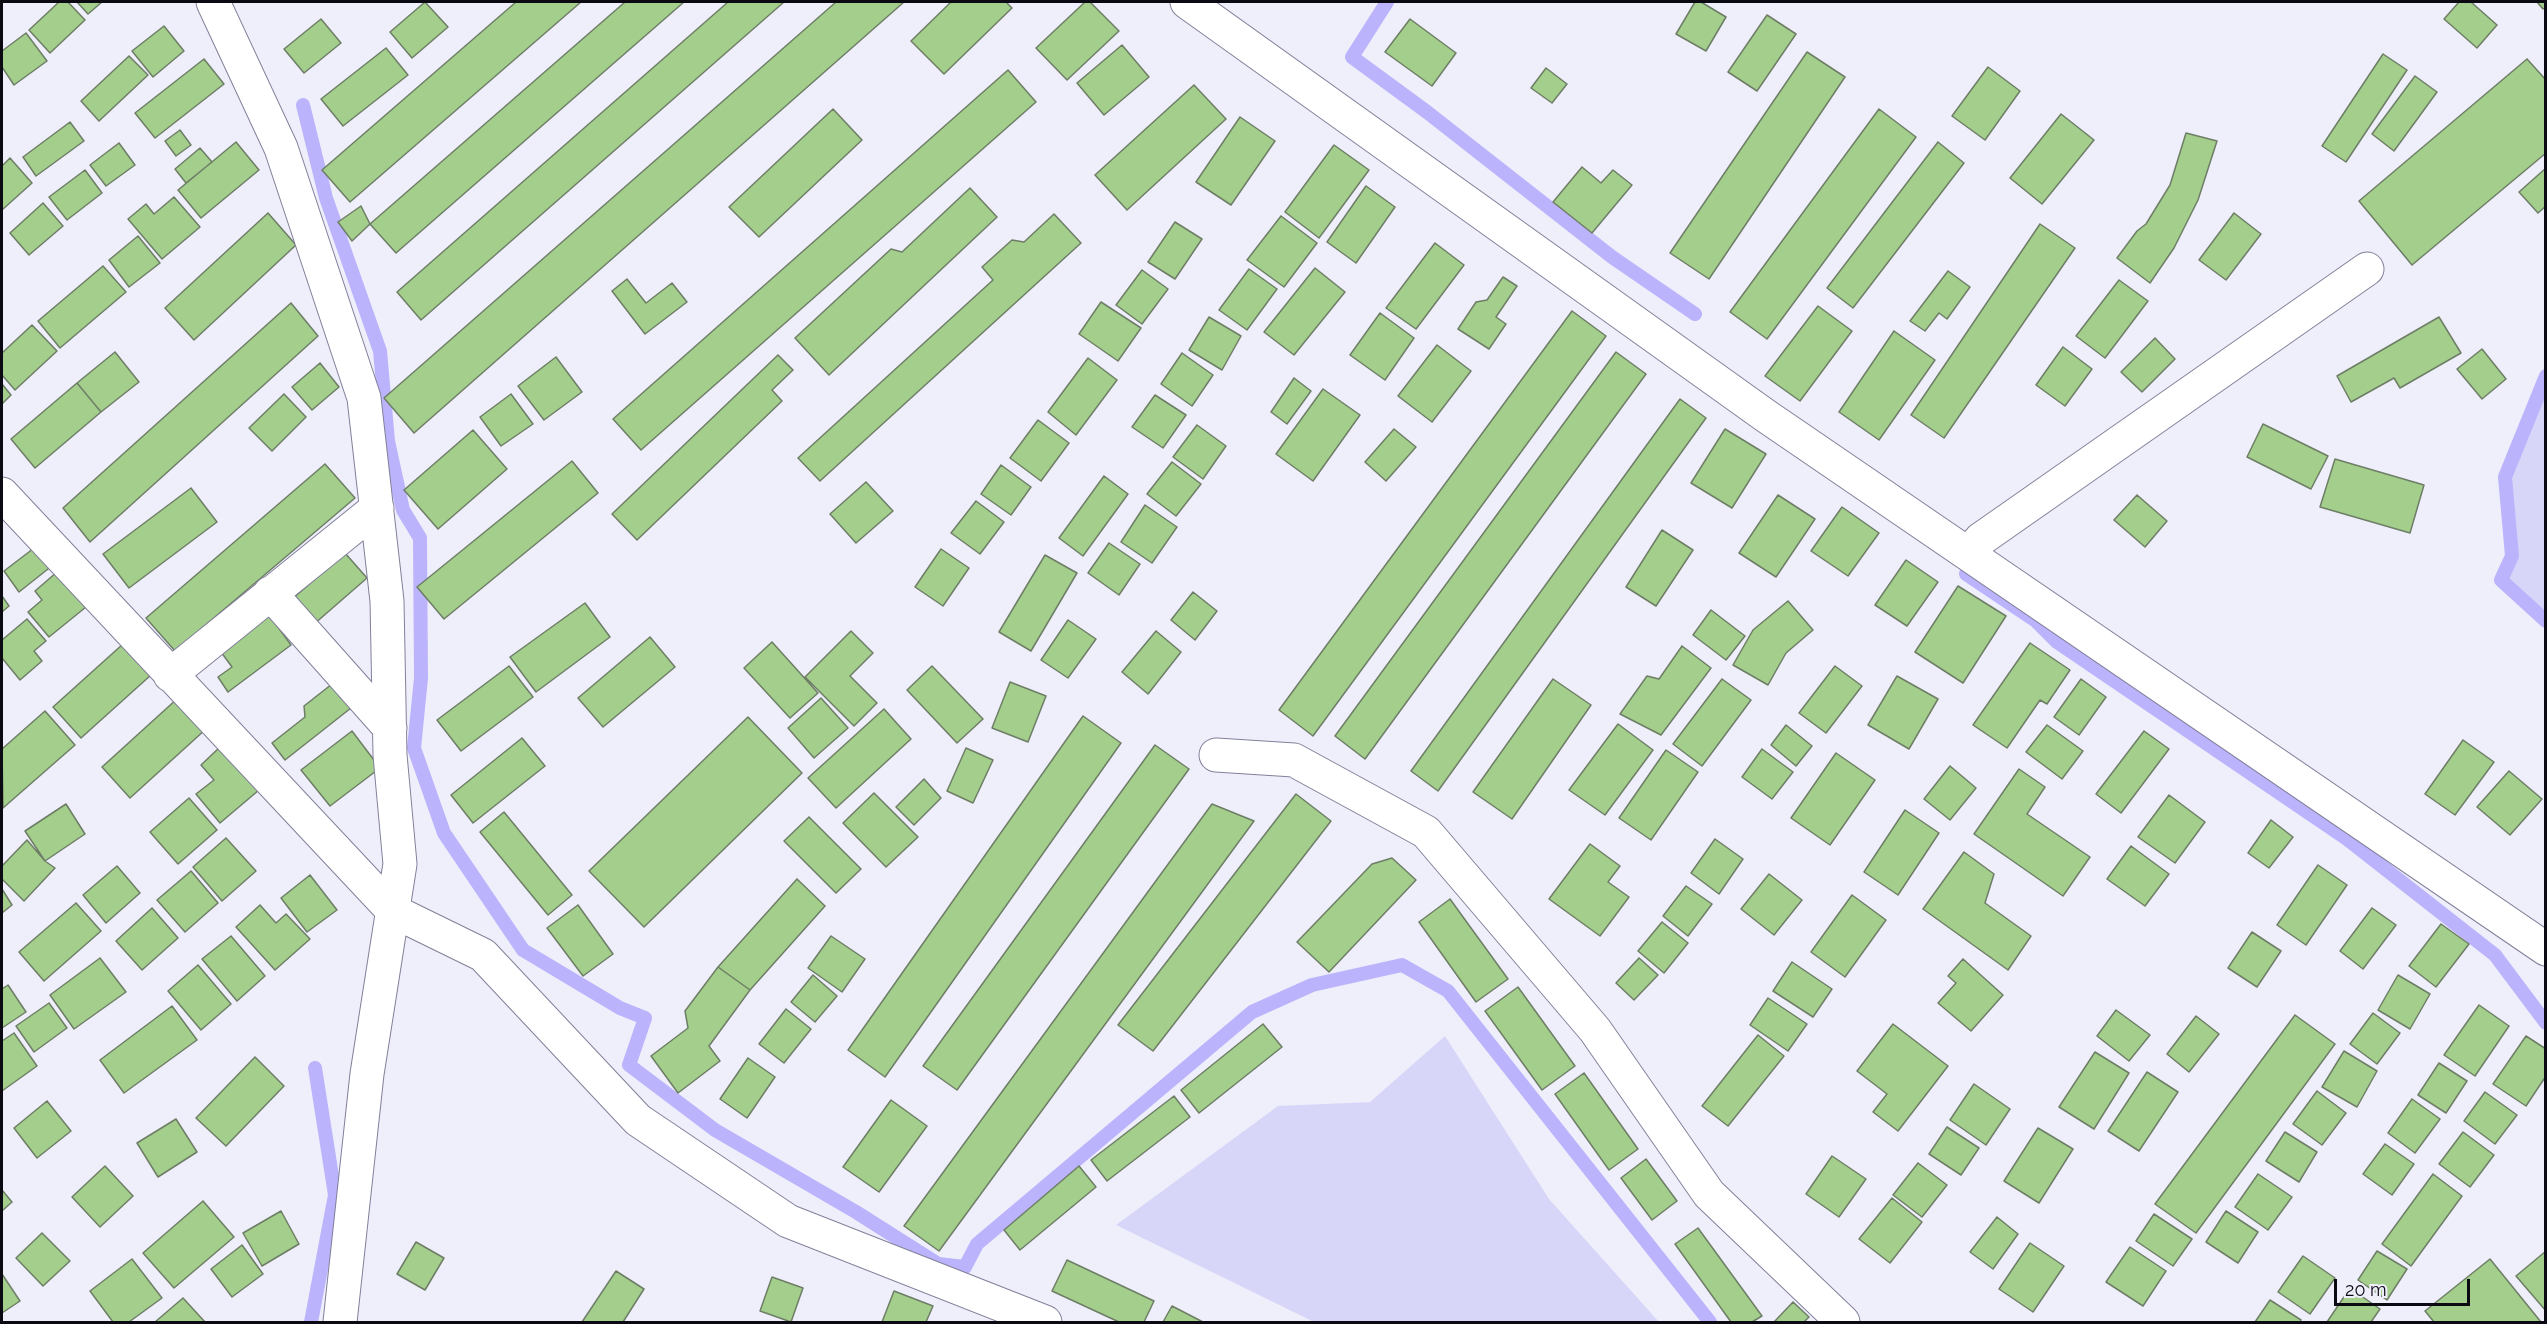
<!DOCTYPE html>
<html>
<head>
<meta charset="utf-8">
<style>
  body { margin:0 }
  #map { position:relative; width:2547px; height:1324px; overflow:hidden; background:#efeffb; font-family:Raleway,sans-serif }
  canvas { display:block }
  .frame { position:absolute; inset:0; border:3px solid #0b0a13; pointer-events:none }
  .scale { position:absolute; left:2334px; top:1279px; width:136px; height:27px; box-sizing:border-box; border:3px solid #0b0a13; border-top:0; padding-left:8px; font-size:18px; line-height:21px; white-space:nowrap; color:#0b0a13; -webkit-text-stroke:4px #efeffb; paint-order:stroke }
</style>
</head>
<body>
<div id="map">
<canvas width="2547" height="1324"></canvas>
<div class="frame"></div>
<div class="scale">20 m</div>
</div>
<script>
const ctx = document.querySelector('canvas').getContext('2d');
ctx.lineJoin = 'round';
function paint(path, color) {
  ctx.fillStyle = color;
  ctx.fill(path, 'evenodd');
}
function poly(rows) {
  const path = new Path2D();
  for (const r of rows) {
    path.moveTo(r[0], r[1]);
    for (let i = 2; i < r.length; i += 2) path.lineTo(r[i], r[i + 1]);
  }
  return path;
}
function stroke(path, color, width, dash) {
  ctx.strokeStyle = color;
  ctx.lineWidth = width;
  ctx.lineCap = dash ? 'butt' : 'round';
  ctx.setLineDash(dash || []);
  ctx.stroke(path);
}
paint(poly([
  [2545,376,2545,621,2501,580,2512,556,2505,477],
  [1445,1036,1549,1199,1659,1322,1314,1322,1116,1225,1278,1106,1370,1102]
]), '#d8d6f8');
stroke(poly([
  [1387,2,1352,57,1427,112,1612,257,1695,314],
  [303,105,326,198,380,351,388,441,403,510,420,538,421,678,414,748,444,833,523,950,620,1008,645,1018,629,1065,715,1130,856,1212,938,1264,965,1267,977,1244,1252,1012,1312,985,1402,965,1448,991,1710,1322],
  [2546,376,2505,477,2512,556,2501,580,2546,621],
  [1966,574,2036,621,2057,642,2347,839,2495,955,2546,1023],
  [311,1322,335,1195,315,1068]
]), '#bbb3fb', 14);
const building = poly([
  [59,2,68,2,85,20,50,53,29,30,59,2],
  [77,2,102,2,88,14,77,2],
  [425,2,448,27,412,58,390,32,425,2],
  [516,2,581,2,350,202,322,170,516,2],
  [625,2,684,2,396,253,370,224,625,2],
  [728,2,784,2,421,320,397,292,728,2],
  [836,2,904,2,414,433,384,398,836,2],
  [951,2,1006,2,1012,8,944,74,911,41,951,2],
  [1085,2,1090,2,1119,31,1067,80,1036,48,1085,2],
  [1695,2,1701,2,1726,17,1706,51,1676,34,1695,2],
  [2459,2,2471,2,2497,25,2477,48,2444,19,2459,2],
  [2537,2,2546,2,2546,7,2543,9,2537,2],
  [1767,15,1796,34,1757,91,1728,72,1767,15],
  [321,19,341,43,304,73,284,49,321,19],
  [1410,19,1456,53,1432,86,1385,52,1410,19],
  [164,26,184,51,153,77,132,51,164,26],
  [26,33,47,61,14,85,2,67,2,51,26,33],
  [1122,45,1149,77,1104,115,1077,83,1122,45],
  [386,48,408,75,343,126,321,99,386,48],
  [1807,52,1845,77,1709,279,1670,253,1807,52],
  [2383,54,2407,70,2346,162,2322,146,2383,54],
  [129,56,148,75,99,121,81,101,129,56],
  [204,59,224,84,155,138,135,113,204,59],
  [2527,59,2546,80,2546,153,2412,265,2359,201,2527,59],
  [1988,67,2020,91,1985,140,1952,116,1988,67],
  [1546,68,1567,84,1552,103,1531,88,1546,68],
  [1008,70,1036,102,641,450,613,419,1008,70],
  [2415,76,2437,92,2394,151,2372,134,2415,76],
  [1194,85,1226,119,1127,210,1095,175,1194,85],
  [833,109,862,140,759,237,729,207,833,109],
  [1879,109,1916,137,1767,339,1730,312,1879,109],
  [2061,114,2094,140,2042,204,2010,178,2061,114],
  [1240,117,1275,141,1231,205,1196,182,1240,117],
  [70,122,84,141,36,176,23,157,70,122],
  [180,130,191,145,176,156,165,141,180,130],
  [2186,133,2217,141,2198,200,2174,248,2150,283,2117,258,2137,231,2146,224,2170,185,2186,133],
  [236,142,259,170,201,218,178,190,236,142],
  [1938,142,1964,163,1853,308,1827,288,1938,142],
  [119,143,135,165,106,186,90,165,119,143],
  [1334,145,1369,170,1319,238,1285,212,1334,145],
  [200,148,212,162,186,183,175,169,200,148],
  [10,158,32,183,2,210,2,166,10,158],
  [1582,167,1601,183,1613,170,1632,185,1592,233,1553,202,1582,167],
  [2546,168,2546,206,2538,213,2519,192,2546,168],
  [85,170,102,193,67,220,49,197,85,170],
  [1366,186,1395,207,1356,263,1327,242,1366,186],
  [970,188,997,217,829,375,795,338,891,249,902,252,970,188],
  [174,197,200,227,162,259,128,219,146,204,154,214,174,197],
  [43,203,63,226,29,255,10,233,43,203],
  [361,206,370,224,352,241,338,222,361,206],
  [268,213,296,245,194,340,165,308,268,213],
  [2234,213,2261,234,2226,280,2199,260,2234,213],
  [1054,214,1081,243,820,481,798,458,993,280,982,267,1012,240,1024,242,1054,214],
  [1281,216,1317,243,1284,287,1247,260,1281,216],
  [1175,222,1202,239,1175,279,1148,262,1175,222],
  [2040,224,2075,248,1944,438,1911,415,2040,224],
  [138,236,160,263,129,287,109,260,138,236],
  [1435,243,1464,265,1416,329,1386,308,1435,243],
  [103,266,126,292,60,348,38,321,103,266],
  [1315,268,1345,292,1294,355,1264,332,1315,268],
  [1249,269,1277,289,1247,330,1219,310,1249,269],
  [1142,270,1168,289,1142,324,1116,305,1142,270],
  [1948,271,1970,287,1947,319,1939,313,1925,331,1910,321,1948,271],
  [1503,277,1517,286,1496,317,1506,324,1489,349,1458,329,1476,302,1487,300,1503,277],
  [627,279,646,303,672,283,687,302,645,334,612,291,627,279],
  [2119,280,2148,301,2105,358,2076,336,2119,280],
  [1101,302,1141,328,1118,361,1079,334,1101,302],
  [291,303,318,336,90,542,63,508,291,303],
  [1818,306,1852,331,1800,401,1765,376,1818,306],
  [1572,311,1606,336,1313,736,1279,710,1572,311],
  [1380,313,1414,338,1385,380,1350,355,1380,313],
  [1209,317,1241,336,1222,370,1189,350,1209,317],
  [2439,317,2461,353,2400,388,2394,378,2351,402,2337,376,2439,317],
  [32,325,57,351,15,390,2,375,2,353,32,325],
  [1894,331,1935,360,1879,440,1839,412,1894,331],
  [2155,338,2175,359,2142,392,2121,372,2155,338],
  [1437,345,1471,371,1432,422,1398,396,1437,345],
  [2063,347,2092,369,2065,406,2036,385,2063,347],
  [2482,349,2506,379,2482,399,2457,369,2482,349],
  [115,352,139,382,101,412,77,383,115,352],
  [1616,352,1646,374,1365,759,1335,736,1616,352],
  [1182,353,1213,375,1192,406,1161,384,1182,353],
  [778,355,793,370,772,390,782,401,637,540,612,514,778,355],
  [556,357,582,392,544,420,518,386,556,357],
  [1088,358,1117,380,1076,435,1048,412,1088,358],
  [320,363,339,387,312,410,292,387,320,363],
  [1294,378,1311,391,1287,424,1271,412,1294,378],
  [77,383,101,412,35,468,11,439,77,383],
  [2,384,11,395,2,404,2,384],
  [1323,389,1360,415,1313,481,1276,454,1323,389],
  [284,394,306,417,272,451,249,428,284,394],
  [511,394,533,424,501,446,480,417,511,394],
  [1155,395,1186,415,1163,448,1132,427,1155,395],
  [1680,399,1706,418,1438,791,1411,771,1680,399],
  [1038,420,1069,443,1041,481,1010,458,1038,420],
  [2263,424,2328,456,2311,489,2247,457,2263,424],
  [1197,425,1226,446,1203,479,1173,457,1197,425],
  [1394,429,1416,447,1386,481,1365,462,1394,429],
  [1725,429,1766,454,1732,508,1691,483,1725,429],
  [473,430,507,469,438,529,404,490,473,430],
  [2335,459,2424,485,2410,533,2320,507,2335,459],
  [572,461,598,493,444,619,417,587,572,461],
  [1172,462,1201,484,1176,516,1147,494,1172,462],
  [325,464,355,498,175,651,146,618,325,464],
  [1001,465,1031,487,1011,515,981,494,1001,465],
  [1104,476,1128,494,1083,556,1059,538,1104,476],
  [866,482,893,511,856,543,830,514,866,482],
  [191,488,217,522,129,588,103,554,191,488],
  [1778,495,1815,519,1776,577,1739,553,1778,495],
  [2137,495,2167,521,2145,547,2114,520,2137,495],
  [976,501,1004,522,980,554,951,533,976,501],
  [1145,505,1177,527,1152,563,1121,542,1145,505],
  [1842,507,1879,533,1848,576,1811,551,1842,507],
  [1662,530,1693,550,1656,606,1626,587,1662,530],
  [1109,543,1140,564,1119,595,1088,573,1109,543],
  [38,545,53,565,19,592,4,571,38,545],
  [941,549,969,568,943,606,915,587,941,549],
  [345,553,367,578,313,625,291,600,345,553],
  [1045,555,1077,573,1031,651,999,632,1045,555],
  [1906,560,1938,582,1907,626,1875,605,1906,560],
  [57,572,86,607,49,637,28,612,42,600,35,591,57,572],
  [1958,586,2006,616,1963,683,1915,652,1958,586],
  [1193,592,1217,611,1195,640,1171,620,1193,592],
  [2,596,9,606,2,612,2,596],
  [1788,601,1813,630,1786,653,1768,685,1733,665,1753,630,1788,601],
  [585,603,610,637,536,692,510,657,585,603],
  [1711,610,1745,636,1726,660,1693,635,1711,610],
  [267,612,291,645,228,692,218,677,232,667,218,648,267,612],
  [27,619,46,641,34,651,42,661,20,680,2,658,2,640,27,619],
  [1068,620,1096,639,1068,678,1041,660,1068,620],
  [851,631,873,653,850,676,877,703,854,726,805,677,851,631],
  [1156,631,1181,652,1148,694,1122,672,1156,631],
  [650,637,675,667,603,727,578,698,650,637],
  [772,642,818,693,790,718,744,668,772,642],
  [2030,643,2070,670,2047,704,2040,700,2007,748,1973,725,2030,643],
  [123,644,151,675,81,738,53,707,123,644],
  [1682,646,1711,668,1661,735,1620,714,1647,676,1659,679,1682,646],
  [509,666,533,697,461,751,437,720,509,666],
  [932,666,983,719,957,743,907,690,932,666],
  [1835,666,1862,686,1826,733,1799,713,1835,666],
  [1897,676,1938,699,1909,749,1868,725,1897,676],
  [1553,679,1591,705,1512,819,1473,792,1553,679],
  [1722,679,1751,700,1702,766,1673,744,1722,679],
  [2081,679,2106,697,2079,735,2054,717,2081,679],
  [1010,682,1046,696,1028,742,992,728,1010,682],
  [332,684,351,708,285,760,272,743,305,717,304,706,332,684],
  [178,698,206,729,130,798,102,767,178,698],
  [821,698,848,728,814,758,788,728,821,698],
  [884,709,911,739,836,808,808,778,884,709],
  [45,711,75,745,3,808,2,749,45,711],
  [1083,716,1121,743,885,1077,848,1050,1083,716],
  [748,717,802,773,644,927,589,871,748,717],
  [1618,724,1653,750,1605,815,1569,790,1618,724],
  [1786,725,1812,746,1796,766,1771,745,1786,725],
  [2047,725,2083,751,2062,779,2026,752,2047,725],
  [352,731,380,768,330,806,301,770,352,731],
  [2144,731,2169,749,2121,813,2096,794,2144,731],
  [522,738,545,766,473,823,451,795,522,738],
  [2463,740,2494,762,2455,815,2425,794,2463,740],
  [1155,745,1189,769,957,1090,923,1066,1155,745],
  [221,746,259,790,220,823,196,794,214,780,201,765,221,746],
  [966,748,993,760,973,803,947,791,966,748],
  [1762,749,1793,772,1772,799,1742,777,1762,749],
  [1666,750,1698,772,1651,840,1619,818,1666,750],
  [1836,753,1875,780,1830,845,1791,818,1836,753],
  [1950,766,1976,788,1950,820,1924,799,1950,766],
  [2019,769,2045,787,2027,814,2090,857,2063,896,1974,834,2019,769],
  [2509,771,2542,799,2510,835,2477,807,2509,771],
  [924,779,941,798,914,825,896,807,924,779],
  [874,793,918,837,886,867,843,823,874,793],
  [1296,794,1331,821,1153,1051,1118,1025,1296,794],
  [2169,795,2205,822,2175,863,2138,837,2169,795],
  [189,798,217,830,178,864,150,832,189,798],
  [66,804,85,834,45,861,25,831,66,804],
  [1212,804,1254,821,939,1251,904,1226,1212,804],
  [1905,810,1939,833,1898,895,1864,872,1905,810],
  [504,812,572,895,548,915,480,832,504,812],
  [809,817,861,869,836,893,784,841,809,817],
  [2271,820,2293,837,2269,868,2248,853,2271,820],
  [226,838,256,871,222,901,193,867,226,838],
  [1715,839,1743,859,1719,894,1691,873,1715,839],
  [27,840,45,861,55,868,24,901,2,879,2,866,27,840],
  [1590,844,1620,866,1608,882,1629,897,1600,936,1549,899,1590,844],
  [2131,846,2169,874,2145,906,2107,879,2131,846],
  [1964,852,1994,874,1985,903,2031,936,2008,970,1923,909,1964,852],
  [1392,858,1416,880,1329,972,1297,942,1372,864,1392,858],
  [2318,865,2347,885,2306,945,2277,925,2318,865],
  [117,866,140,893,106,923,83,895,117,866],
  [191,871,218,903,185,932,157,900,191,871],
  [1769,874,1802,900,1774,935,1741,909,1769,874],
  [310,875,337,910,307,932,281,898,310,875],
  [797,879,825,906,750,990,718,967,797,879],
  [1686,886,1712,904,1688,936,1663,916,1686,886],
  [2,889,12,905,2,913,2,889],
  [1852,895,1886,920,1845,977,1811,952,1852,895],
  [1450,899,1508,979,1476,1002,1419,922,1450,899],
  [76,903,101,931,44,981,19,952,76,903],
  [260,905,276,923,286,914,310,939,275,970,236,927,260,905],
  [578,905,613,954,583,976,547,928,578,905],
  [152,908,178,938,142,970,116,941,152,908],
  [2372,908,2396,925,2363,969,2340,951,2372,908],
  [1662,922,1688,943,1664,973,1638,951,1662,922],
  [2441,924,2469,944,2436,987,2409,966,2441,924],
  [2252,932,2281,951,2257,987,2228,968,2252,932],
  [231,936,265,976,237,1001,202,959,231,936],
  [831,936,865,959,842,992,808,968,831,936],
  [100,958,126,992,74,1029,50,995,100,958],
  [1639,958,1658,975,1634,1000,1616,983,1639,958],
  [1963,959,2003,995,1971,1031,1938,1003,1956,983,1948,976,1963,959],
  [1792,962,1832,989,1813,1017,1773,991,1792,962],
  [198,965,231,1004,201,1030,168,991,198,965],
  [718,967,750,990,709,1046,720,1061,678,1093,651,1056,688,1028,685,1011,718,967],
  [813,975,837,996,815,1022,791,1002,813,975],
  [2398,975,2430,994,2410,1029,2378,1010,2398,975],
  [8,985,26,1012,2,1028,2,989,8,985],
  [1518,987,1575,1066,1542,1090,1485,1011,1518,987],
  [1768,998,1807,1024,1788,1051,1750,1025,1768,998],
  [49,1003,67,1028,34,1052,16,1026,49,1003],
  [2479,1005,2509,1026,2475,1076,2444,1055,2479,1005],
  [172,1006,197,1040,124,1093,100,1060,172,1006],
  [786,1009,811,1029,784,1063,759,1044,786,1009],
  [2116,1010,2150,1035,2129,1061,2097,1036,2116,1010],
  [2373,1013,2400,1033,2377,1064,2350,1044,2373,1013],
  [2295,1015,2335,1044,2196,1233,2155,1204,2295,1015],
  [2196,1016,2219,1034,2189,1072,2167,1054,2196,1016],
  [1263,1024,1282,1047,1199,1113,1181,1090,1263,1024],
  [1893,1024,1948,1066,1898,1131,1873,1112,1887,1094,1857,1071,1893,1024],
  [14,1033,37,1066,2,1091,2,1041,14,1033],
  [1758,1035,1784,1056,1728,1126,1702,1106,1758,1035],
  [2526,1036,2546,1049,2546,1076,2526,1106,2493,1084,2526,1036],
  [2344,1051,2377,1071,2357,1107,2322,1087,2344,1051],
  [2095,1052,2129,1073,2094,1129,2059,1107,2095,1052],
  [255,1057,284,1086,226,1146,196,1118,255,1057],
  [748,1058,775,1077,747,1118,720,1099,748,1058],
  [2439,1063,2467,1081,2446,1113,2418,1095,2439,1063],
  [2147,1072,2178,1092,2139,1151,2108,1131,2147,1072],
  [1584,1073,1638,1149,1609,1170,1555,1094,1584,1073],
  [1974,1084,2010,1109,1986,1145,1950,1120,1974,1084],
  [2317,1091,2346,1113,2322,1145,2293,1124,2317,1091],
  [2485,1092,2517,1115,2495,1144,2464,1121,2485,1092],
  [1174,1096,1190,1117,1107,1181,1091,1160,1174,1096],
  [2412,1099,2440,1119,2415,1153,2388,1133,2412,1099],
  [891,1100,927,1126,879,1192,843,1167,891,1100],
  [47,1101,71,1131,37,1158,14,1128,47,1101],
  [176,1119,197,1152,158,1177,137,1143,176,1119],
  [1947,1127,1979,1148,1961,1175,1929,1154,1947,1127],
  [2038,1128,2073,1149,2039,1203,2004,1181,2038,1128],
  [2285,1132,2317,1152,2299,1182,2266,1161,2285,1132],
  [2463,1132,2494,1155,2470,1187,2439,1164,2463,1132],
  [2385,1144,2414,1164,2392,1195,2363,1174,2385,1144],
  [1832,1156,1866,1179,1839,1217,1806,1194,1832,1156],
  [1646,1159,1677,1201,1652,1220,1621,1178,1646,1159],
  [1918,1163,1947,1185,1922,1217,1893,1195,1918,1163],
  [105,1166,133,1196,100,1227,72,1197,105,1166],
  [1079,1166,1096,1187,1020,1250,1004,1230,1079,1166],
  [2258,1174,2292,1197,2268,1230,2235,1207,2258,1174],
  [2433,1174,2462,1196,2411,1266,2382,1244,2433,1174],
  [2,1190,12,1202,2,1211,2,1190],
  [1892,1198,1922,1222,1890,1263,1859,1239,1892,1198],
  [203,1201,234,1237,174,1288,143,1253,203,1201],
  [281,1211,299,1244,262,1266,243,1233,281,1211],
  [2226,1211,2258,1232,2238,1263,2206,1242,2226,1211],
  [2154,1214,2192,1239,2173,1266,2136,1241,2154,1214],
  [1997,1217,2018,1234,1993,1269,1970,1252,1997,1217],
  [1698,1228,1762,1316,1752,1322,1731,1322,1675,1244,1698,1228],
  [42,1233,70,1261,43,1286,16,1258,42,1233],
  [416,1242,444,1258,425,1290,397,1274,416,1242],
  [2030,1243,2064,1266,2033,1312,1999,1289,2030,1243],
  [242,1245,263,1274,232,1297,211,1269,242,1245],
  [2130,1247,2166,1271,2143,1306,2106,1282,2130,1247],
  [2377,1251,2407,1269,2387,1300,2358,1280,2377,1251],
  [2546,1251,2546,1311,2516,1276,2546,1251],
  [2303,1256,2335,1278,2310,1314,2278,1292,2303,1256],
  [132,1259,162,1298,129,1322,113,1322,90,1291,132,1259],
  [2490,1259,2541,1322,2434,1322,2425,1311,2490,1259],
  [1067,1260,1154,1301,1144,1322,1119,1322,1052,1291,1067,1260],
  [616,1271,644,1289,623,1322,582,1322,616,1271],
  [2,1274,20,1301,2,1313,2,1274],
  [772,1277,803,1288,791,1322,760,1311,772,1277],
  [2350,1288,2380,1309,2371,1322,2327,1322,2350,1288],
  [894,1291,933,1306,926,1322,882,1322,894,1291],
  [183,1298,205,1322,155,1322,183,1298],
  [2270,1300,2301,1320,2300,1322,2255,1322,2270,1300],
  [1793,1302,1809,1317,1804,1322,1774,1322,1793,1302],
  [1172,1306,1203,1322,1163,1322,1172,1306]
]);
paint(building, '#a3ce8b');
stroke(building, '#6e7e66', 1.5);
const street = poly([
  [213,2,281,148,364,398,387,601,390,755,400,864,367,1074,340,1322],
  [2,494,393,911,483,955,638,1120,788,1221,1045,1322],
  [1969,553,1981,539,2367,269],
  [270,593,390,728],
  [170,675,377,508],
  [1216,755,1294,760,1426,832,1595,1030,1709,1194,1843,1322]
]);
const secondary = poly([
  [1187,2,1766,416,2546,949]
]);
stroke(street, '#82809a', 35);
stroke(secondary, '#82809a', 35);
stroke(street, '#fff', 33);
stroke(secondary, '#fff', 33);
</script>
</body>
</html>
